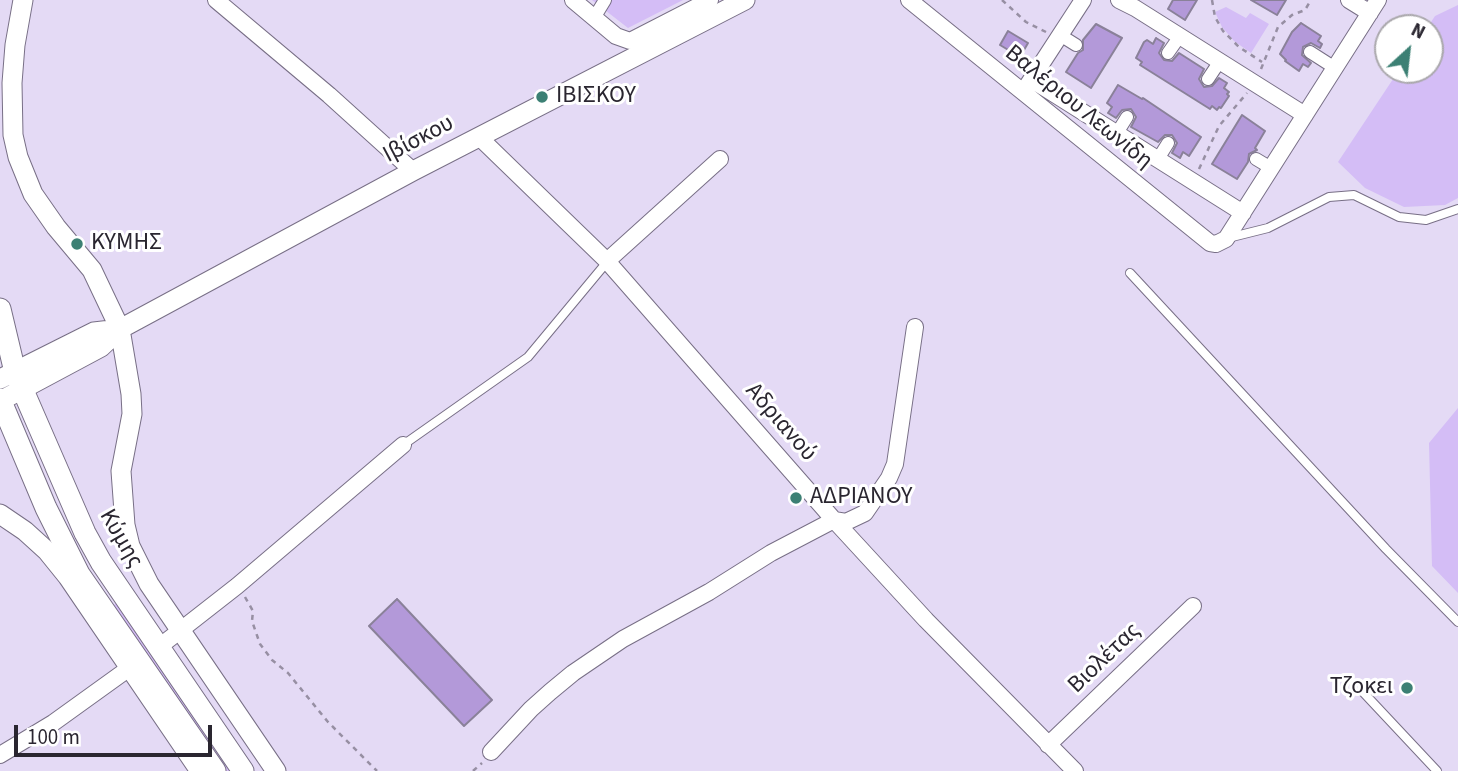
<!DOCTYPE html>
<html>
<head>
<meta charset="utf-8">
<style>
  body { margin:0 }
  #map { position:relative; width:1458px; height:771px; overflow:hidden; background:#e4daf5; font-family:"Source Sans 3",sans-serif }
  canvas { display:block }
  .north { position:absolute; left:1374px; top:14px; width:70px; height:70px; box-sizing:border-box; background:#fff; border:2px solid #aaa8ac; border-radius:50%; rotate:27deg; font-size:19px; font-weight:700; line-height:28px; text-align:center; color:#2a2630 }
  .north::after { content:''; display:block; margin:auto; width:24px; height:32px; background:#3c8074; clip-path:polygon(50% 0,100% 100%,50% 72%,0 100%) }
  .scale { position:absolute; left:14px; top:725px; width:198px; height:32px; box-sizing:border-box; border:4px solid #2a2630; border-top:0; padding-left:9px; font-size:21px; line-height:24px; white-space:nowrap; color:#2a2630; -webkit-text-stroke:5px #fff; paint-order:stroke }
</style>
</head>
<body>
<div id="map">
<canvas width="1458" height="771"></canvas>
<div class="north">N</div>
<div class="scale">100 m</div>
</div>
<script>
const ctx = document.querySelector('canvas').getContext('2d');
ctx.lineJoin = 'round';
function paint(path, color) {
  ctx.fillStyle = color;
  ctx.fill(path, 'evenodd');
}
function poly(rows) {
  const path = new Path2D();
  for (const r of rows) {
    path.moveTo(r[0], r[1]);
    for (let i = 2; i < r.length; i += 2) path.lineTo(r[i], r[i + 1]);
  }
  return path;
}
function stroke(path, color, width, dash) {
  ctx.strokeStyle = color;
  ctx.lineWidth = width;
  ctx.lineCap = dash ? 'butt' : 'round';
  ctx.setLineDash(dash || []);
  ctx.stroke(path);
}
function drawText(font, color, halo, rows, align = 'center') {
  ctx.font = font + ' "Source Sans 3",sans-serif';
  ctx.lineWidth = 6;
  ctx.setLineDash([]);
  ctx.textBaseline = 'middle';
  ctx.strokeStyle = halo;
  ctx.fillStyle = color;
  for (const [text, x, y, turn = 0] of rows) {
    ctx.save();
    ctx.translate(x, y);
    ctx.rotate((+turn || 0) * Math.PI / 180);
    ctx.textAlign = isNaN(turn) ? turn : align;
    if (halo) ctx.strokeText(text, 0, 0);
    ctx.fillText(text, 0, 0);
    ctx.restore();
  }
}
paint(poly([
  [592,0,683,0,628,28],
  [1458,5,1458,198,1445,205,1404,207,1365,188,1338,162,1399,70,1430,70,1430,28,1427,28,1435,16],
  [1226,7,1246,18,1250,13,1269,24,1251,53,1234,41,1222,27,1215,12],
  [1458,408,1458,593,1432,566,1429,443],
  [118,602,234,771,224,771,111,607]
]), '#d4bdf6');
const building = poly([
  [1173,0,1197,0,1185,20,1168,9,1173,0],
  [1251,0,1286,0,1277,15,1251,0],
  [1301,23,1321,36,1318,41,1322,44,1320,48,1311,43,1303,47,1302,55,1311,63,1308,67,1303,64,1299,71,1285,61,1286,60,1280,54,1292,32,1301,23],
  [1096,24,1122,38,1091,88,1066,72,1078,53,1083,50,1083,40,1096,24],
  [1008,31,1028,43,1020,57,1000,45,1008,31],
  [1156,38,1164,43,1159,53,1164,60,1172,61,1179,53,1204,69,1199,79,1204,87,1212,86,1219,78,1227,83,1224,88,1229,92,1227,94,1229,96,1221,108,1219,107,1217,110,1212,106,1210,109,1140,65,1142,62,1136,58,1144,42,1147,40,1153,44,1156,38],
  [1118,85,1142,99,1143,98,1201,137,1189,156,1183,152,1180,158,1172,153,1177,143,1172,135,1165,135,1158,142,1131,127,1136,117,1131,109,1122,110,1116,118,1108,113,1112,107,1107,103,1118,85],
  [1242,115,1265,131,1255,148,1257,150,1249,154,1248,162,1237,179,1212,164,1242,115],
  [397,599,492,700,464,726,369,626,397,599]
]);
paint(building, '#b399d9');
stroke(building, '#8a8199', 2);
const service = poly([
  [1228,238,1268,228,1329,197,1354,195,1399,217,1426,220,1458,209],
  [1130,273,1386,549,1458,622],
  [403,445,528,357,607,262],
  [1362,691,1437,771]
]);
const pedestrian = poly([
  [594,18,605,0],
  [1060,35,1076,45],
  [1310,52,1335,68],
  [1168,53,1180,36],
  [1208,79,1220,61],
  [1117,133,1127,117],
  [1158,159,1168,143],
  [1256,159,1271,168]
]);
const minor = poly([
  [216,0,329,95,413,171],
  [573,0,616,36,630,41,710,0],
  [909,0,1210,243,1216,244,1226,239,1378,0],
  [1119,0,1135,8,1305,115],
  [1349,0,1370,13],
  [1032,80,1243,213],
  [1027,86,1083,0],
  [479,137,607,261,834,520,926,620,1075,771],
  [607,261,720,159],
  [159,647,237,586,403,445],
  [1048,745,1193,606],
  [491,752,531,709,550,692,573,673,623,639,709,592,771,553,834,520,846,522,865,513,889,478,895,464,915,327],
  [0,755,53,723,128,669]
]);
const tertiary = poly([
  [23,0,15,45,12,83,13,135,18,157,33,194,56,227,92,270,120,329,131,394,132,414,121,471,125,525,130,546,149,584,276,771],
  [0,379,94,332,120,329],
  [0,401,101,347,120,329,413,171,745,0],
  [0,514,25,531,47,551,68,577,200,771]
]);
const secondary = poly([
  [0,309,15,372,85,533,101,562,243,771],
  [0,399,46,508,79,574,215,771]
]);
stroke(service, '#786f86', 10);
stroke(pedestrian, '#786f86', 14);
stroke(minor, '#786f86', 18);
stroke(tertiary, '#786f86', 21);
stroke(secondary, '#786f86', 23);
stroke(poly([
  [1002,0,1026,22,1046,32],
  [1212,0,1215,17,1223,31,1239,47,1262,62],
  [1261,69,1278,27,1292,15,1305,10,1311,0],
  [1199,169,1219,126,1247,93],
  [245,597,253,611,252,621,260,644,272,660,288,673,328,722,377,771],
  [473,771,482,763]
]), '#978fa3', 2.5, [5, 5]);
stroke(service, '#fff', 8);
stroke(pedestrian, '#fff', 12);
stroke(minor, '#fff', 16);
stroke(tertiary, '#fff', 19);
stroke(secondary, '#fff', 21);
for (const [x, y, r, color] of [
  [542,97,7,"#3c8074"],
  [77,244,7,"#3c8074"],
  [796,498,7,"#3c8074"],
  [1407,688,7,"#3c8074"]
]) {
  const dot = new Path2D();
  dot.arc(x, y, r, 0, 2 * Math.PI);
  ctx.fillStyle = color;
  ctx.fill(dot);
  stroke(dot, '#fff', 2.5);
}
drawText('24px', '#2a2630', '#fff', [
  ["ΙΒΙΣΚΟΥ",556,97],
  ["ΚΥΜΗΣ",91,244],
  ["ΑΔΡΙΑΝΟΥ",810,498],
  ["Τζοκει",1393,688,"right"]
], 'left');
drawText('24px', '#2a2630', '#fff', [
  ["Βαλέριου Λεωνίδη",1078,108,39],
  ["Ιβίσκου",419,140,-28],
  ["Αδριανού",780,423,49],
  ["Κύμης",120,539,60],
  ["Βιολέτας",1105,659,-44]
]);
</script>
</body>
</html>
